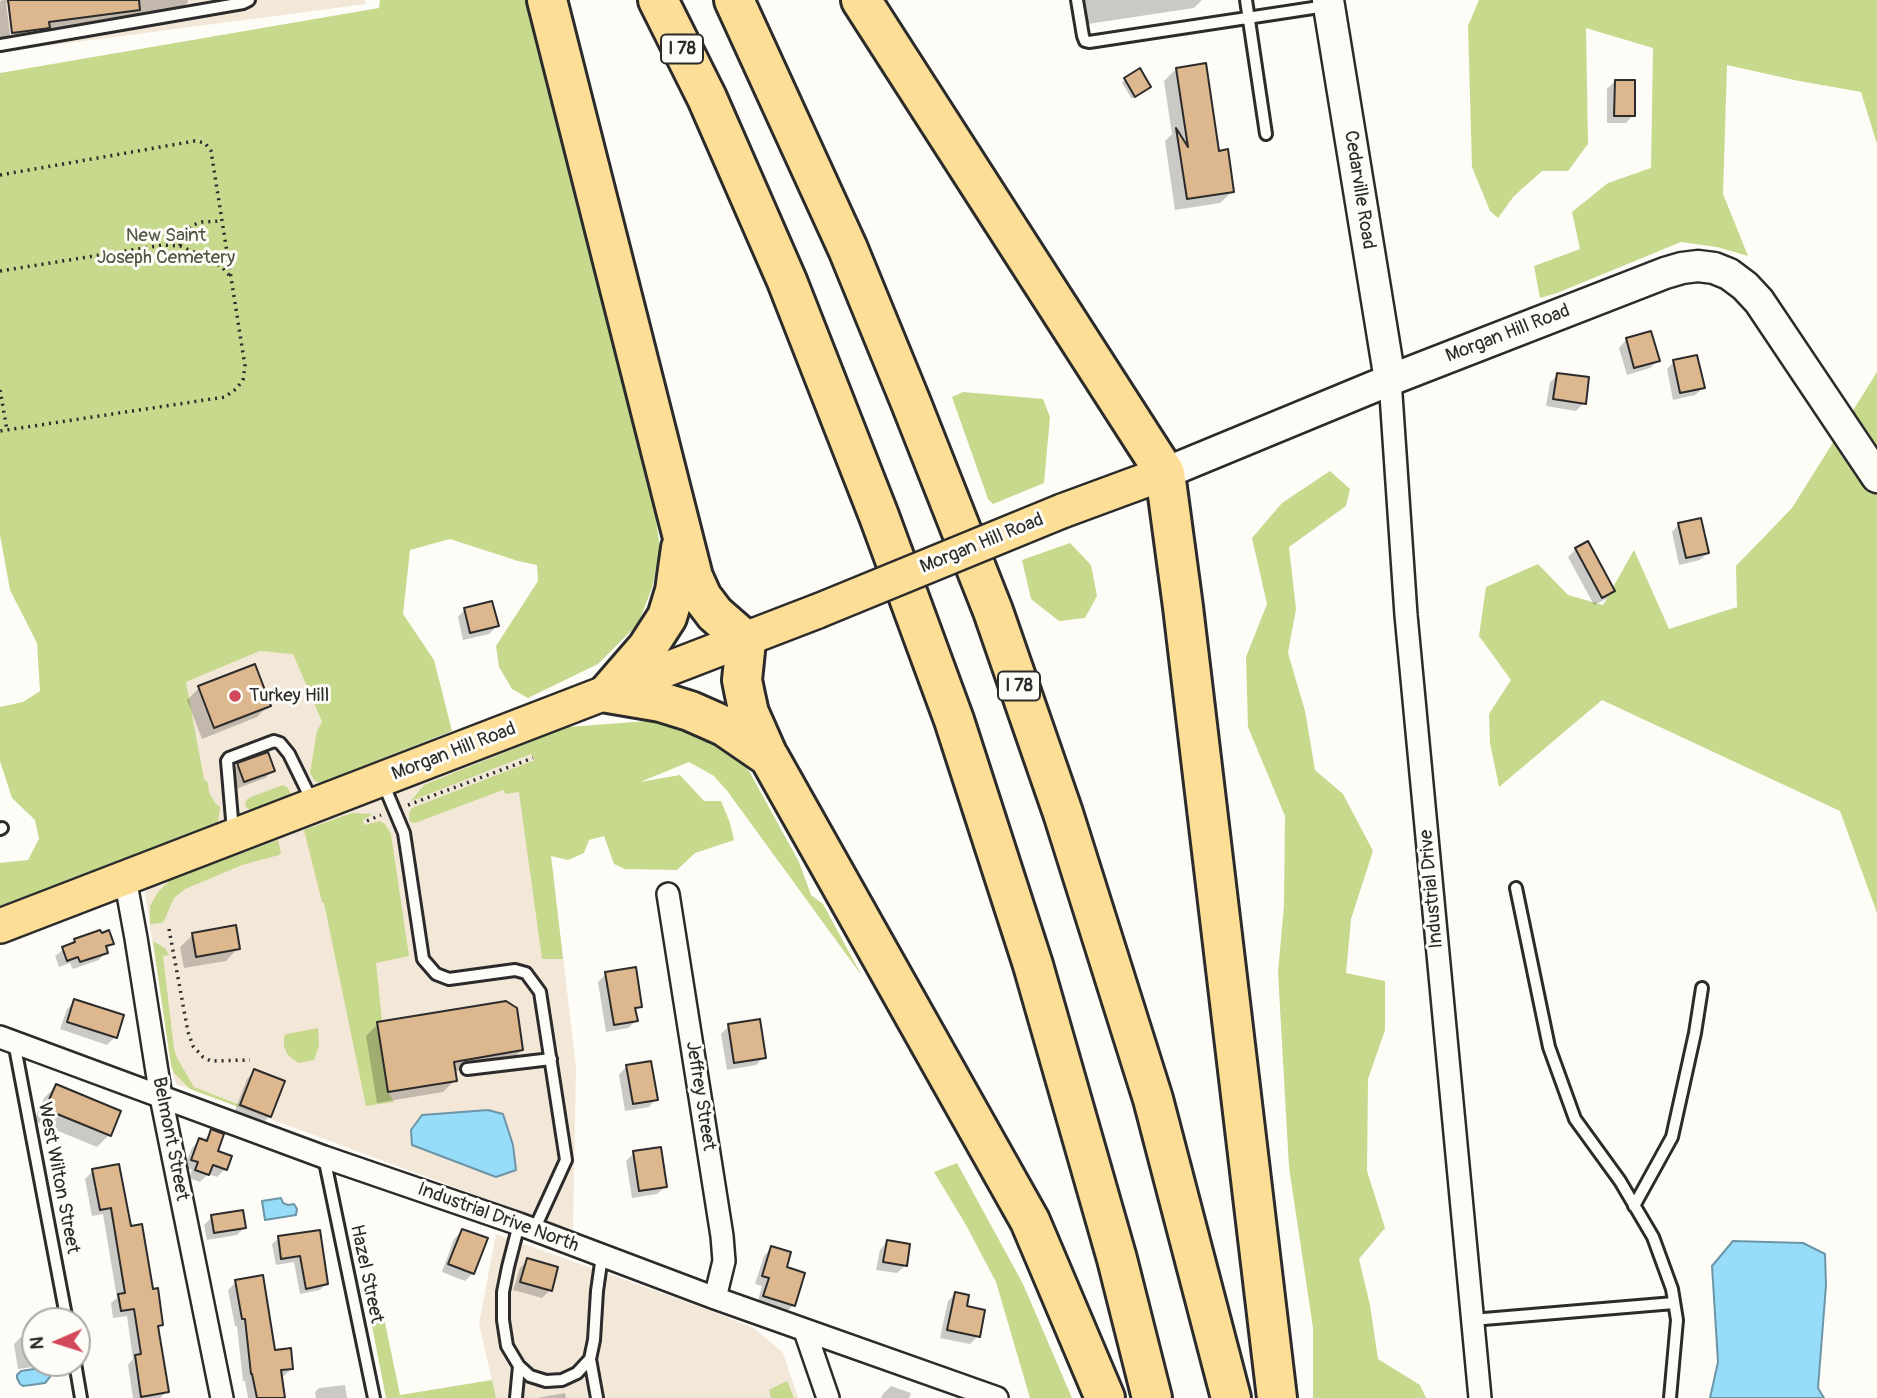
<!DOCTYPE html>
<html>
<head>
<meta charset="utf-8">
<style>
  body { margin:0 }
  #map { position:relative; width:1877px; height:1398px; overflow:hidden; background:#fdfcf7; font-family:Pangolin,sans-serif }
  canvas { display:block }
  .north { position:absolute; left:21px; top:1307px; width:70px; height:70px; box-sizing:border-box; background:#fdfcf7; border:2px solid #a9a8a5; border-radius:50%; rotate:267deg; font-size:19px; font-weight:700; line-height:28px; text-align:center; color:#2b2b2b }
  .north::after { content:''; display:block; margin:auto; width:24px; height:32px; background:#d1495b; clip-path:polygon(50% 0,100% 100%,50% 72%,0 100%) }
</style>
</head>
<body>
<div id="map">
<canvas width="1877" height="1398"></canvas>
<div class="north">N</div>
</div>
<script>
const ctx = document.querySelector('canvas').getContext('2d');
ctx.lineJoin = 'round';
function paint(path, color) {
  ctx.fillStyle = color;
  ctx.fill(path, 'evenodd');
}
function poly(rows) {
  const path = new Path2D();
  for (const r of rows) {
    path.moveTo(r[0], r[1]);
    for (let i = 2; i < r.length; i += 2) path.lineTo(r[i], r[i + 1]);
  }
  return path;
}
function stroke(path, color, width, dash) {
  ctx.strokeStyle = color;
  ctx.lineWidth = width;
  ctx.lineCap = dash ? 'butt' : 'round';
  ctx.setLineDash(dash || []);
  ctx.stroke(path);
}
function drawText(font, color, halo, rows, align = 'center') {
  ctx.font = font + ' Pangolin,sans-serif';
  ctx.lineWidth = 6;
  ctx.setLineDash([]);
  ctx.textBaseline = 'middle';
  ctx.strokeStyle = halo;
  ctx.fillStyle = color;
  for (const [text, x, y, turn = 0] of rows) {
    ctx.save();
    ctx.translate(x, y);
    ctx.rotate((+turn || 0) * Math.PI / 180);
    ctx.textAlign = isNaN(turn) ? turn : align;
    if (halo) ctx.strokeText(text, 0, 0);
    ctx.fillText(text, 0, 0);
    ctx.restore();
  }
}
paint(poly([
  [0,0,365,0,366,4,0,52],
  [260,651,293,653,325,730,345,764,359,798,536,732,576,1066,573,1231,176,1084,171,1065,144,886,207,856,202,815,204,780,186,682],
  [496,1234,690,1303,754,1328,783,1353,798,1398,496,1398,479,1324]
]), '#f3e7d8');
paint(poly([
  [380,0,530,0,655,511,660,550,652,588,638,624,598,664,528,698,512,689,499,667,496,646,538,581,537,565,518,561,450,539,410,550,403,614,434,660,452,731,320,783,315,781,310,773,317,731,322,722,293,654,260,651,186,682,204,779,208,783,209,792,215,803,220,807,218,822,0,906,0,863,28,860,39,839,35,820,12,798,0,761,0,707,23,702,40,691,37,643,10,590,0,535,0,73,379,8],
  [1479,0,1877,0,1877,144,1861,92,1794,80,1727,65,1723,194,1748,256,1717,247,1681,242,1557,293,1540,298,1534,266,1580,249,1572,212,1608,183,1651,168,1653,48,1586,28,1588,144,1568,171,1542,171,1514,196,1498,218,1490,211,1472,167,1468,26],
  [1877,372,1877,913,1840,811,1602,700,1499,787,1490,743,1489,714,1511,680,1479,636,1486,587,1538,564,1568,595,1603,605,1634,550,1669,629,1737,607,1736,566,1792,508],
  [963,392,1043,399,1050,417,1044,483,993,504,988,499,952,397],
  [1330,471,1350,489,1346,506,1289,547,1296,609,1288,653,1305,711,1315,770,1343,794,1373,851,1351,919,1346,973,1385,981,1385,1030,1368,1079,1367,1171,1385,1228,1359,1259,1370,1305,1378,1359,1420,1385,1426,1398,1313,1398,1313,1328,1289,1167,1278,972,1284,905,1285,816,1248,727,1246,657,1267,604,1252,538,1282,503],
  [1070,543,1091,565,1097,596,1085,618,1059,621,1031,599,1022,560],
  [661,720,699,733,730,751,749,771,799,862,811,895,823,904,862,976,728,792,714,776,689,762,640,782,680,775,704,801,721,801,730,823,734,840,695,853,677,870,625,869,614,864,604,836,589,840,584,853,568,860,551,856,563,959,542,959,519,792,506,794,503,790,415,823,410,822,409,813,412,808,535,760,531,754,411,801,424,785,568,727],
  [283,785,288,788,291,794,250,810,245,806,246,800,251,797],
  [352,813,373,814,363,820,364,825,380,821,385,824,391,834,409,956,376,963,382,1021,377,1023,388,1092,394,1102,366,1106,324,903,322,902,304,830],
  [278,840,281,853,279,855,242,865,185,889,174,898,164,921,161,923,150,924,150,906,158,892,170,880],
  [153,941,165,948,169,955,163,956,174,1049,177,1058,194,1087,240,1105,239,1107,190,1089,174,1073,171,1065],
  [318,1028,319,1046,314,1060,298,1063,287,1054,284,1046,284,1037,286,1034],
  [957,1163,1023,1284,1072,1398,1030,1398,996,1282,966,1225,934,1172],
  [383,1313,400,1395,492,1380,496,1398,386,1398,370,1316],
  [787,1381,794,1398,771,1398,769,1390]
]), '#c7d98d');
const water = poly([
  [488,1110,503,1114,513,1145,516,1170,496,1177,412,1145,411,1130,422,1115,488,1110],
  [281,1198,283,1203,288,1205,294,1204,297,1209,296,1215,265,1220,262,1201,281,1198],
  [1733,1241,1803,1243,1825,1254,1826,1285,1818,1388,1824,1398,1710,1398,1718,1362,1712,1266,1733,1241],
  [47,1367,50,1377,45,1383,23,1386,20,1384,17,1378,17,1375,21,1371,47,1367]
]);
paint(water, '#97dcf9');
stroke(water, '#6c95a7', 2);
paint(poly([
  [2,0,188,0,188,2,176,15,43,32,36,40,0,44,0,2],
  [6,3,10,3,15,42,11,42],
  [1077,0,1202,0,1194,8,1081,25],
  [1176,69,1217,153,1233,191,1220,203,1175,210,1165,141,1172,134,1164,81],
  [1125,79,1149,87,1132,99,1122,83],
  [1615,81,1633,115,1626,123,1607,123,1607,89],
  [1650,333,1658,360,1650,368,1627,375,1619,348,1626,340],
  [1674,362,1703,388,1695,395,1673,400,1667,369],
  [1558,375,1584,403,1576,411,1546,406,1550,382],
  [1679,524,1708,553,1700,560,1679,565,1672,532],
  [1576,549,1613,591,1606,599,1594,605,1568,557],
  [465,609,497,626,489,634,463,640,458,617],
  [199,688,269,705,257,717,202,739,187,700],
  [266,754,273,771,265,778,236,789,230,773,238,765],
  [193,935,238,948,226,961,184,968,180,947],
  [75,940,112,943,99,960,73,969,70,963,59,967,55,956],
  [606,974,640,1006,634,1013,636,1021,628,1028,606,1032,598,982],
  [75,1001,115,1037,107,1045,60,1029,67,1009],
  [378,1024,522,1050,509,1062,454,1071,455,1080,443,1092,377,1103,366,1036],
  [729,1026,764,1057,756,1065,727,1070,721,1034],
  [626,1067,656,1099,649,1107,625,1111,619,1075],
  [255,1071,270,1116,262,1124,234,1113,247,1079],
  [56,1086,109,1135,97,1147,34,1121,44,1098],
  [212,1131,216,1152,225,1169,217,1177,208,1174,200,1182,189,1178,192,1170,184,1167,192,1148,199,1140,203,1141],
  [634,1153,665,1187,657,1194,632,1198,626,1161],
  [93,1171,130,1228,162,1324,157,1329,167,1391,160,1398,133,1398,128,1365,133,1359,127,1316,113,1318,111,1303,117,1298,103,1214,92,1216,85,1179],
  [212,1217,244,1228,237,1235,207,1240,204,1225],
  [462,1231,473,1273,465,1281,442,1272,454,1239],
  [318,1232,326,1284,320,1290,300,1294,294,1262,276,1265,272,1244,279,1238],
  [887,1242,905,1266,897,1273,876,1270,880,1250],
  [771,1248,785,1268,793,1305,786,1313,757,1304,762,1286,755,1284,764,1256],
  [528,1260,550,1290,542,1298,513,1290,520,1268],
  [236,1282,274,1352,292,1368,284,1376,280,1376,284,1398,248,1398,245,1381,243,1381,237,1326,235,1326,228,1290],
  [955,1294,965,1307,978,1336,970,1344,940,1338,948,1301],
  [35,1334,35,1363,43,1363,40,1366,18,1369,14,1344,22,1336],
  [345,1385,347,1398,316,1398,315,1392,319,1388],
  [891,1386,911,1393,909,1398,881,1398,883,1394],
  [565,1393,566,1398,537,1398]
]), '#0003');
const building = poly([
  [8,0,139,0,140,10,49,22,50,28,12,33,8,0],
  [1206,63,1219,151,1228,149,1234,192,1187,199,1176,128,1188,147,1176,68,1206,63],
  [1140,68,1151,87,1135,97,1124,78,1140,68],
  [1615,80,1635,80,1635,116,1614,116,1615,80],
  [1651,331,1660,361,1634,368,1626,338,1651,331],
  [1697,355,1705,388,1680,393,1673,360,1697,355],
  [1557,373,1589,377,1586,404,1553,399,1557,373],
  [1701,518,1709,553,1686,558,1678,523,1701,518],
  [1588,541,1615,591,1602,598,1575,548,1588,541],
  [492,601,499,626,470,633,464,608,492,601],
  [255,664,271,706,214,728,198,686,255,664],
  [268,752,275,771,244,782,237,763,268,752],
  [236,925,240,949,196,957,192,933,236,925],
  [100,930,102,933,109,930,114,944,106,946,108,953,80,962,78,957,67,961,62,947,75,942,74,939,100,930],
  [636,967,642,1007,635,1008,638,1021,614,1025,605,972,636,967],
  [74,999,124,1015,117,1038,67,1022,74,999],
  [506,1001,517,1008,523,1050,454,1062,457,1081,388,1092,377,1022,506,1001],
  [760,1019,766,1058,734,1063,728,1024,760,1019],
  [651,1061,658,1100,633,1104,626,1065,651,1061],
  [254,1069,285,1081,271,1117,240,1105,254,1069],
  [56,1084,121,1111,111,1136,45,1109,56,1084],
  [211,1129,224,1134,218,1151,232,1156,227,1170,213,1165,209,1175,195,1170,198,1162,191,1160,199,1138,207,1141,211,1129],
  [661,1147,667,1187,639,1191,633,1151,661,1147],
  [119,1164,131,1226,142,1224,153,1289,158,1288,163,1325,158,1326,169,1392,141,1397,135,1355,141,1354,134,1309,121,1311,118,1294,125,1293,111,1208,100,1210,92,1169,119,1164],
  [243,1210,246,1228,214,1233,211,1215,243,1210],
  [462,1229,488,1238,474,1274,448,1264,462,1229],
  [320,1230,328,1284,306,1289,300,1256,281,1259,278,1236,320,1230],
  [887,1240,910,1244,907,1266,883,1262,887,1240],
  [771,1246,791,1252,787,1267,805,1273,795,1306,763,1296,769,1278,762,1276,771,1246],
  [527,1258,558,1267,552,1291,520,1282,527,1258],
  [263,1275,275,1350,291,1348,293,1369,281,1370,285,1398,257,1398,252,1374,251,1374,245,1319,242,1319,235,1280,263,1275],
  [955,1292,969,1295,967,1306,985,1310,980,1337,947,1330,955,1292]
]);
paint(building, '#ddb78e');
stroke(building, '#2b2b2b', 2);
const lane = poly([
  [1077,0,1083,36,1085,41,1089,42,1326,6],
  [1246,0,1266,134],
  [0,45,243,3,249,0],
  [383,783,404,833,423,959,436,974,449,979,515,970,526,973,540,992,566,1160,534,1230],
  [0,829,2,828],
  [233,831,227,761,229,758,274,741,280,743,289,754,313,803],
  [1516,888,1549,1047,1575,1119,1620,1181,1653,1237,1672,1289,1677,1320,1670,1398],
  [14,1042,67,1321],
  [467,1069,551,1059],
  [324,1157,374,1398],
  [1634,1206,1672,1137,1695,1033,1702,988],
  [519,1224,508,1267,503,1292,503,1320,507,1346,519,1366,530,1376,546,1381,562,1380,577,1373,590,1359,594,1340,597,1291,602,1256],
  [1472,1320,1674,1303],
  [590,1359,597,1398],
  [75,1363,81,1398],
  [516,1398,519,1366]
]);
const street = poly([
  [1390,380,1406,615,1480,1398],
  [125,878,136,938,161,1097,222,1398],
  [668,894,722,1236,724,1261,715,1298],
  [0,1037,324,1157,519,1224,715,1298,997,1398],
  [805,1331,828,1398]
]);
const secondary = poly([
  [1328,0,1390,380],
  [1165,473,1390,380,1665,273,1682,268,1698,266,1714,268,1729,274,1745,286,1759,301,1877,477]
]);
const primary = poly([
  [1062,511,1165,473],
  [0,926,818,611]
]);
const highway = poly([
  [547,0,693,577,702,597,715,614,746,641,742,680,745,695,749,713,768,756],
  [658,0,707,98,787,281,879,516,954,720,1033,965,1117,1259,1152,1398],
  [734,0,848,249,911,403,993,611,1063,813,1153,1099,1231,1398],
  [861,0,1165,473,1183,607,1277,1398],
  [608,693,661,702,690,711,724,726,769,757,1030,1221,1105,1398],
  [608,693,647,648,667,617,675,591,681,548]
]);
stroke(lane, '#2b2b2b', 16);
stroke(street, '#2b2b2b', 26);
stroke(secondary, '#2b2b2b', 35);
stroke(primary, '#2b2b2b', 38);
stroke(highway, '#2b2b2b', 44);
stroke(poly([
  [0,175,195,141,205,143,211,151,245,366,243,380,236,389,225,397,0,431],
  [180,246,181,238,190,226,202,222,222,221],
  [0,271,163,245,180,246,203,256,222,267,229,275],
  [0,390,7,430],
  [408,805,533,758],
  [367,821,381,815],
  [169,929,188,1032,193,1046,203,1057,211,1061,250,1060]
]), '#2b2b2b', 3.5, [2, 5]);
stroke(lane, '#fdfcf7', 10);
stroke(street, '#fdfcf7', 21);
stroke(secondary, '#fdfcf7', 30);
stroke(primary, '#fcde96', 33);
stroke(highway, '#fcde96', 38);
const primaryBridge = poly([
  [818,611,1062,511]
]);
stroke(primaryBridge, '#2b2b2b', 38, []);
stroke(primaryBridge, '#fcde96', 33);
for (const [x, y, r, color] of [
  [235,696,7,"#d1495b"]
]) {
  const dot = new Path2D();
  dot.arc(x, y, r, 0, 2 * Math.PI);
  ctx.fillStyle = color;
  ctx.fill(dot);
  stroke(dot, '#fdfcf7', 2.5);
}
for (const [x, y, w] of [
  [682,49,42],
  [1019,686,42]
]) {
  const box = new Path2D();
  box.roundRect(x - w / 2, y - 14.5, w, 29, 5);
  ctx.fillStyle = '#fdfcf7';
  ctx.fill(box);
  stroke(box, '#2b2b2b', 2);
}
drawText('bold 18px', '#2b2b2b', null, [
  ["I 78",682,49],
  ["I 78",1019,686]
]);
drawText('19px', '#2b2b2b', '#fdfcf7', [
  ["Cedarville Road",1359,190,81],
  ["Morgan Hill Road",1508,334,-21],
  ["Morgan Hill Road",982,544,-22],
  ["Morgan Hill Road",454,752,-21],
  ["Industrial Drive",1432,889,-95],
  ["Jeffrey Street",700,1096,81],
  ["Belmont Street",170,1139,79],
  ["West Wilton Street",58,1178,79],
  ["Industrial Drive North",498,1218,20],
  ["Hazel Street",366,1274,78]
]);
drawText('19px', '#525644', '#fdfcf7', [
  ["New Saint",166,236],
  ["Joseph Cemetery",166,258]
]);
drawText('19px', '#2b2b2b', '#fdfcf7', [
  ["Turkey Hill",249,696]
], 'left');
</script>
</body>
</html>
